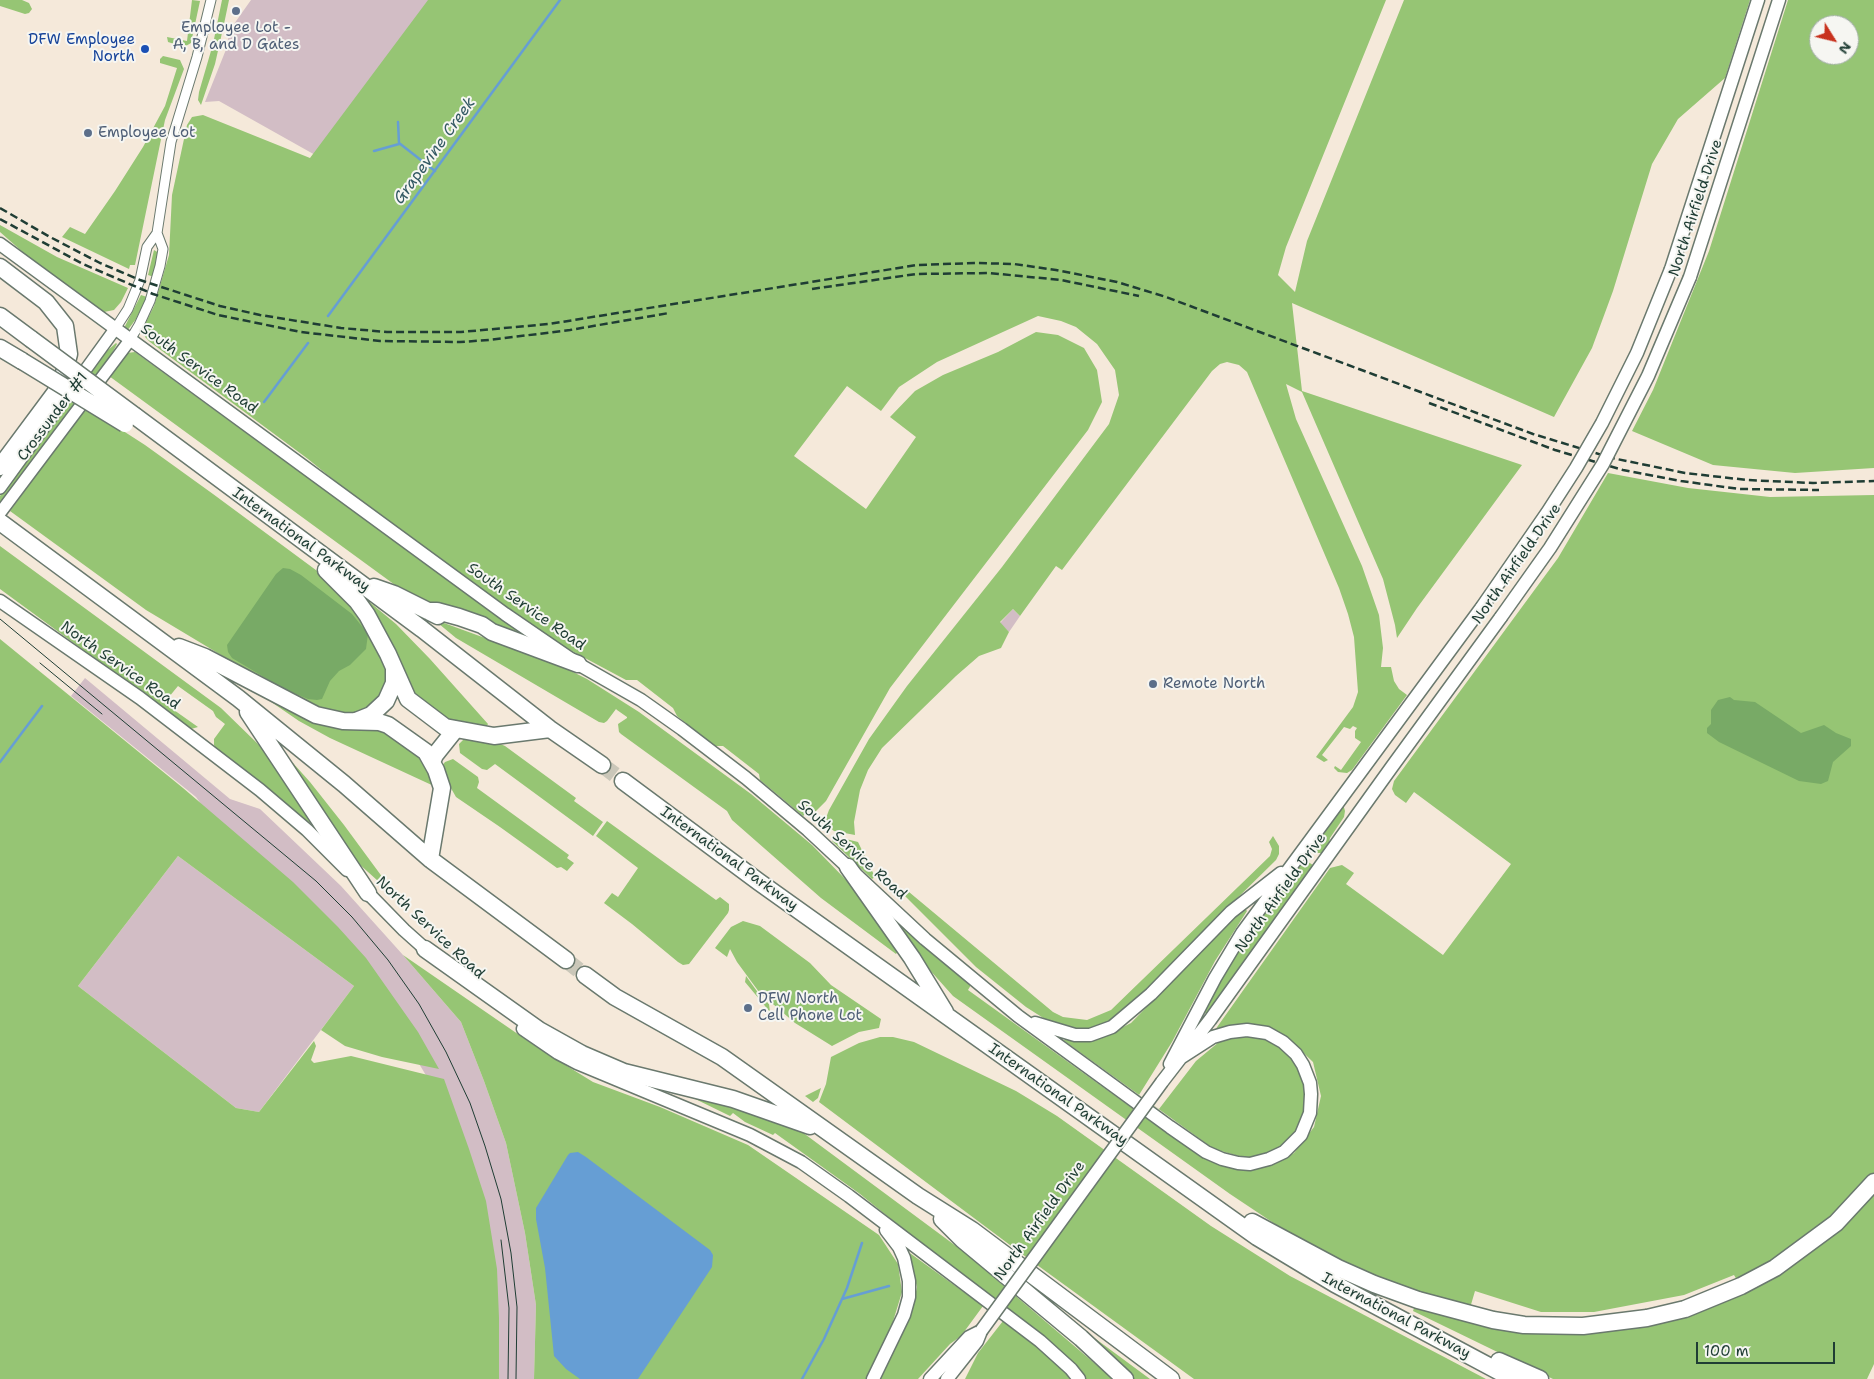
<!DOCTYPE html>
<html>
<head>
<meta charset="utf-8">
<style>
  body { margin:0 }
  #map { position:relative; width:1874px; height:1379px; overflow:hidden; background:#f5e9da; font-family:"Shantell Sans",sans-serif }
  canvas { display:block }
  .north { position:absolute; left:1809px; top:15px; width:50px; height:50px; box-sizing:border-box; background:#f6f6f2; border:1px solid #a0aca6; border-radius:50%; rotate:126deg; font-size:14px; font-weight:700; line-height:20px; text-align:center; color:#1f3d34 }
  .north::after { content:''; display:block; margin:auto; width:18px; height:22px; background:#c8321e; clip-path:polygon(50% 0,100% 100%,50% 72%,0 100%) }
  .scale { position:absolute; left:1696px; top:1342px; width:139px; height:22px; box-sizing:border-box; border:2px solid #1f3d34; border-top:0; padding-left:6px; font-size:15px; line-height:18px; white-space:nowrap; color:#1f3d34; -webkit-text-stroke:4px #f6f6f2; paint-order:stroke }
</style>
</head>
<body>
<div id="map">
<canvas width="1874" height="1379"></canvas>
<div class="north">N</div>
<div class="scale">100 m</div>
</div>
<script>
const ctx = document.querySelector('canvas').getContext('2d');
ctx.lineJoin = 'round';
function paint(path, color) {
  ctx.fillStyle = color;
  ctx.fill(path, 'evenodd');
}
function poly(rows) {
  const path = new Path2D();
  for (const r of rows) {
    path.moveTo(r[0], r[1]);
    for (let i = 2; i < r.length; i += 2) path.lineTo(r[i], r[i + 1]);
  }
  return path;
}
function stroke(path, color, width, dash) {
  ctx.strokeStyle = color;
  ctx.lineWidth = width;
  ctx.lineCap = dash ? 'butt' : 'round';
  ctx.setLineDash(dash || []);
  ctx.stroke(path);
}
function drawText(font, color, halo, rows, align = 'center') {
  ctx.font = font + ' "Shantell Sans",sans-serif';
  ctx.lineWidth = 4;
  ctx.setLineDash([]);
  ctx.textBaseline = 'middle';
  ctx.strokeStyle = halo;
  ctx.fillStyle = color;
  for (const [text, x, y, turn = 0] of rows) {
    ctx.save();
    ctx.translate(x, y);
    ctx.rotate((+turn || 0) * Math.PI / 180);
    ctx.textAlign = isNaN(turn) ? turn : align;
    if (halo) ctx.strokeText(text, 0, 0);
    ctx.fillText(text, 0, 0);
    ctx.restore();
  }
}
paint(poly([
  [251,0,458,0,333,165,219,101,205,102,227,47,230,26,234,24],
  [1013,609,1020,616,1009,632,1000,623],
  [85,678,230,799,260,809,341,886,403,955,461,1022,484,1081,506,1143,525,1233,536,1305,534,1379,487,1379,427,1077,374,989,208,814,196,797,71,696],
  [178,856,354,986,259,1112,236,1108,78,986]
]), '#d2bdc5');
paint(poly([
  [0,0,22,0,29,3,32,9,29,13,25,14,0,6],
  [192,0,200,1,191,43,184,47,168,42,167,37,187,41],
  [222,0,229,0,224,24,215,64,201,105,198,100,199,92,213,44],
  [428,0,1386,0,1286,247,1278,275,1295,292,1307,241,1404,0,1750,0,1725,78,1678,119,1652,164,1613,291,1592,348,1554,417,1292,303,1302,391,1522,465,1417,608,1397,638,1395,625,1383,579,1302,392,1286,384,1296,419,1362,566,1379,615,1383,648,1381,667,1391,667,1394,681,1399,689,1407,695,1352,770,1347,773,1338,772,1334,768,1335,766,1341,770,1361,742,1355,738,1355,731,1357,728,1353,726,1350,729,1344,727,1322,755,1328,760,1324,762,1316,757,1353,707,1358,692,1354,637,1348,614,1339,588,1247,372,1239,365,1227,362,1220,364,1212,371,1062,570,1056,566,1020,616,1013,609,1000,622,1009,632,1001,648,979,656,956,676,882,748,868,770,860,790,854,822,855,835,834,831,828,826,825,823,826,818,829,810,869,739,907,686,1002,567,1109,424,1119,395,1115,370,1097,344,1076,327,1061,321,1038,316,937,362,899,387,881,411,847,386,794,456,866,509,916,437,890,417,915,391,943,375,998,352,1036,332,1058,335,1084,348,1097,370,1102,402,1088,430,890,688,826,801,815,812,808,812,803,816,760,780,759,774,723,746,714,746,677,716,673,708,637,680,626,680,570,650,539,632,373,512,308,459,150,342,145,337,144,330,146,322,154,306,169,255,172,195,187,125,192,117,203,115,310,158],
  [1788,0,1874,0,1874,468,1795,473,1713,465,1632,431,1653,390,1709,251],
  [1819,25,1849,25,1849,55,1819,55],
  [163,56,180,60,184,69,165,120,135,265,130,265,129,269,62,237,70,227,85,234,115,191,143,147,165,106,177,68,160,63,160,59],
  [0,225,57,257,128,288,121,302,114,310,104,312,99,311,42,269,0,232],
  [154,250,159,253,154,277,148,275],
  [141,295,147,297,136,319,127,331,124,328],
  [116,343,117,344,111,355,0,507,0,496,107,351],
  [135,352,521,633,519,635,431,604,395,585,109,376,127,353],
  [86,407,145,445,213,494,328,579,361,616,386,666,386,689,372,708,346,716,330,713,291,697,146,610,10,511],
  [1608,473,1688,488,1770,497,1874,495,1874,1173,1866,1183,1819,1229,1772,1264,1738,1282,1734,1275,1684,1295,1594,1312,1541,1312,1475,1291,1470,1308,1399,1289,1311,1248,1230,1194,953,996,911,949,879,902,932,954,971,985,968,990,1164,1131,1198,1152,1252,1169,1277,1163,1294,1153,1314,1127,1321,1096,1313,1062,1288,1038,1257,1026,1215,1030,1330,868,1342,865,1354,873,1346,884,1443,955,1511,864,1414,792,1406,803,1395,795,1392,789,1394,781,1558,558],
  [0,546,221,708,258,744,283,774,313,821,310,823,216,749,214,745,214,739,225,724,216,717,213,711,178,686,164,703,198,727,191,729,0,589],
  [361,595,396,624,430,659,488,724,484,731,453,726,408,693],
  [433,619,559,665,587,679,639,712,751,794,812,845,850,884,866,903,899,950,896,954,821,898,732,820,727,811,621,734,619,732,618,724,627,718,627,717,617,710,616,709,607,721,604,723,599,722,456,638],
  [0,639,183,788,293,882,338,927,366,958,418,1032,439,1069,382,1057,345,1046,321,1030,354,986,178,856,78,986,236,1108,259,1112,314,1041,316,1046,311,1060,314,1063,351,1056,444,1079,469,1149,486,1201,497,1269,499,1318,499,1379,0,1379],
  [245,684,285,703,382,727,427,760,436,787,330,738,299,721],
  [465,738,498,743,505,746,576,798,574,801,603,822,593,836,495,764,487,770,482,769,460,753,459,744],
  [453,759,478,777,479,782,477,788,569,855,567,858,574,863,567,871,561,867,557,868,500,827,456,797,448,783,442,766,445,762],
  [293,763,310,782,344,825,383,878,378,881,358,863,343,845,290,765],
  [1343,804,1345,811,1344,817,1330,838,1328,848,1323,853,1316,853,1312,847],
  [607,821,716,900,720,897,729,904,729,910,728,913,689,964,683,965,678,962,632,924,604,903,612,893,618,897,638,868,596,836],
  [834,836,858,842,875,877,872,879,832,841,832,837],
  [1273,836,1279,846,1279,854,1276,860,1211,924,1169,968,1115,1020,1100,1027,1080,1030,1048,1021,1026,1007,976,967,905,896,909,892,1053,1012,1063,1017,1087,1020,1111,1010,1270,856,1272,849,1269,842],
  [1302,860,1305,860,1313,865,1314,868,1207,1014,1204,1012,1211,996,1244,940],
  [1244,907,1247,911,1215,961,1172,1042,1139,1095,1159,1109,1196,1061,1219,1042,1237,1036,1253,1035,1271,1039,1298,1062,1307,1086,1304,1118,1292,1138,1273,1153,1246,1158,1214,1149,1063,1040,1099,1039,1131,1023],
  [743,921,760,926,810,963,831,985,881,1019,879,1028,859,1032,832,1046,795,1023,759,992,737,962,730,949,727,957,715,948,731,927],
  [403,955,541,1050,593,1082,660,1107,748,1145,879,1235,898,1264,902,1292,891,1328,867,1379,534,1379,536,1305,525,1233,506,1143,484,1081,461,1022],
  [746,976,759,994,769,1004,770,1012,745,982],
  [880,1037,893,1037,914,1042,1016,1091,1057,1116,1211,1226,1290,1276,1486,1379,1194,1379,1022,1254,819,1102,826,1084,831,1057,859,1043],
  [821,1088,818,1098,813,1102,805,1096],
  [683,1093,746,1108,798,1129,964,1252,1113,1379,1083,1379,974,1286,860,1194,775,1133,773,1135,745,1122,733,1113,730,1116],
  [1874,1191,1874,1364,1867,1379,1553,1379,1413,1311,1415,1305,1525,1330,1713,1304],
  [907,1251,983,1306,961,1336,950,1344,918,1379,878,1379,914,1301,917,1287],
  [1003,1321,1058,1363,1071,1379,965,1379,978,1353],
  [1085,1331,1150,1379,1132,1379]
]), '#96c574');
paint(poly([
  [283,568,290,569,301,575,352,614,368,634,366,649,350,665,339,671,330,681,322,699,317,700,308,699,284,689,232,658,228,652,227,645,276,574],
  [1730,697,1734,700,1755,702,1801,733,1824,725,1836,733,1851,739,1851,746,1833,762,1828,781,1821,784,1799,781,1719,742,1707,733,1707,728,1711,724,1711,710,1718,700]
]), '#78aa66');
paint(poly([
  [578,1152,586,1157,710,1250,713,1255,712,1267,638,1379,580,1379,566,1369,554,1356,545,1268,536,1219,536,1208,568,1155,570,1153]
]), '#669ed4');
stroke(poly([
  [398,122,399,143,435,171],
  [374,151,399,144],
  [328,316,560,0],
  [264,402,308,343],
  [0,762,42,706],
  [842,1299,889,1286],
  [802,1379,824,1339,847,1288,862,1243]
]), '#669ed4', 2.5);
stroke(poly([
  [602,765,623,781],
  [566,960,585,975]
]), '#cac7b9', 16, [16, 8]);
const minor = poly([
  [115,329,128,309,140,280,147,247,157,233,171,142,197,57,211,0],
  [130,340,139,325,150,301,160,266,163,249,157,233]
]);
const tertiary = poly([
  [0,488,115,329],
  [0,513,130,340]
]);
const secondary = poly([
  [0,244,505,614,578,664,641,700,682,729,746,778,808,830,925,939,1018,1016,1170,1127,1206,1152,1222,1159,1238,1163,1250,1164,1269,1159,1284,1152,1301,1135,1310,1113,1311,1094,1310,1083,1303,1065,1296,1054,1283,1042,1267,1033,1247,1030,1230,1032,1213,1037,1182,1057],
  [1671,269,1758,0],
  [1690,277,1779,0],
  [0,601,140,698,260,790,307,830,347,870],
  [362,887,404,930,432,955],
  [1035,1023,1075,1035,1090,1035,1112,1027,1151,994,1231,912,1281,873],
  [523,1029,558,1053,577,1063,750,1135,801,1162,849,1196,1040,1341,1071,1369,1079,1379],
  [1170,1064,1215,978,1242,933,1482,607],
  [1162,1082,1210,1020,1391,768,1501,617],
  [873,1379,904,1315,909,1297,909,1281,904,1258,899,1247,886,1230],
  [930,1379,969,1337,981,1331],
  [947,1379,977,1341,981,1331]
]);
const motorway = poly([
  [0,267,46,302,65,326,69,354,64,373,55,393,0,467],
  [0,316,31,339],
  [0,348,22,361],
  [135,416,422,629,550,729,602,765],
  [0,522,238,698,344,784,430,859,566,960],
  [326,570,357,601,367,615,388,654,408,699,445,727,494,736,550,729],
  [374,587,394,594,438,616],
  [428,611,437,611,459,617,482,625,492,632,578,664],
  [179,647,205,657,316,715,343,721,379,722,388,725,426,752,436,770,442,788,430,859],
  [248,712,368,893],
  [356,721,371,715,386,701,394,683,394,669],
  [432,762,435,755,455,730],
  [623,781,759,882,1257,1237,1335,1284,1513,1379],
  [848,867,912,958,945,1012],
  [425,949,539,1030,582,1054,624,1072,733,1099,810,1126],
  [585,975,615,997,722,1057,918,1196,972,1230,1171,1379],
  [942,1219,963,1240,1081,1338,1125,1379],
  [1252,1222,1338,1268,1374,1284,1418,1300,1493,1320,1524,1325,1583,1326,1647,1318,1685,1309,1741,1286,1775,1268,1836,1223,1874,1182],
  [1499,1361,1540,1379]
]);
stroke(minor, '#6a796e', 11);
stroke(tertiary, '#6a796e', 14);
stroke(secondary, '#6a796e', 15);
stroke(motorway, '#6a796e', 19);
stroke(minor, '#fff', 9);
stroke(tertiary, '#fff', 11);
stroke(secondary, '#fff', 12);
stroke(motorway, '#fff', 16);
stroke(poly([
  [0,619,316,881,352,917,388,960,419,1004,446,1052,470,1103,485,1146,501,1199,511,1253,517,1307,516,1379],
  [40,663,102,714],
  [501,1240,509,1308,508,1379]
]), '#1f3d34', 1);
stroke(poly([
  [0,208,50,237,100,263,140,280,186,295,220,306,260,315,341,328,387,332,461,332,549,324,917,265,976,263,1014,264,1056,270,1117,282,1166,297,1533,434,1612,458,1685,473,1747,480,1813,483,1874,481],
  [0,219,83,264,153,294,218,315,301,332,380,341,460,342,489,340,570,330,669,313],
  [812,289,916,274,989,273,1061,280,1139,296],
  [1429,403,1555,450,1623,470,1681,481,1739,489,1819,490]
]), '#1f3d34', 2.5, [8, 4]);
const secondaryBridge = poly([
  [1482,607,1547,513,1576,468,1602,423,1637,353,1671,269],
  [1501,617,1550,548,1603,464,1648,376,1690,277],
  [981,1331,1162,1082]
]);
const motorwayBridge = poly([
  [31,339,135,416],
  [22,361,125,424]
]);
stroke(secondaryBridge, '#6a796e', 15, []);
stroke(motorwayBridge, '#6a796e', 19, []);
stroke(secondaryBridge, '#fff', 12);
stroke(motorwayBridge, '#fff', 16);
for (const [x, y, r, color] of [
  [236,11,5,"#5c6f8a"],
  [145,49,5,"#1a4fb4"],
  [88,133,5,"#5c6f8a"],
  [1153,684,5,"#5c6f8a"],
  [748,1008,5,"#5c6f8a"]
]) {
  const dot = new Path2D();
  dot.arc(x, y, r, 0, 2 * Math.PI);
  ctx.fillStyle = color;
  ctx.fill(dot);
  stroke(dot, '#f6f6f2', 2);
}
drawText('15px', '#4e5e75', '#f6f6f2', [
  ["Employee Lot -",236,28,"center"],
  ["A, B, and D Gates",236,45,"center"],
  ["Employee Lot",98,133],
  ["Remote North",1163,684],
  ["DFW North",758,999],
  ["Cell Phone Lot",758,1016]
], 'left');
drawText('15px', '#164399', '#f6f6f2', [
  ["DFW Employee",135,40],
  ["North",135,57]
], 'right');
drawText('15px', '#1f3d34', '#f6f6f2', [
  ["North Airfield Drive",1696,208,-72],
  ["South Service Road",199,369,36],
  ["Crossunder #1",53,417,-53],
  ["International Parkway",301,540,36],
  ["North Airfield Drive",1517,564,-55],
  ["South Service Road",526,607,35],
  ["North Service Road",120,666,35],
  ["South Service Road",852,850,42],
  ["International Parkway",729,859,36],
  ["North Airfield Drive",1281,893,-54],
  ["North Service Road",430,928,43],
  ["International Parkway",1058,1095,35],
  ["North Airfield Drive",1040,1221,-54],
  ["International Parkway",1396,1316,28]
]);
drawText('italic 16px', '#345a64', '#f6f6f2', [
  ["Grapevine Creek",435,151,-54]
]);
</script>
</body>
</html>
